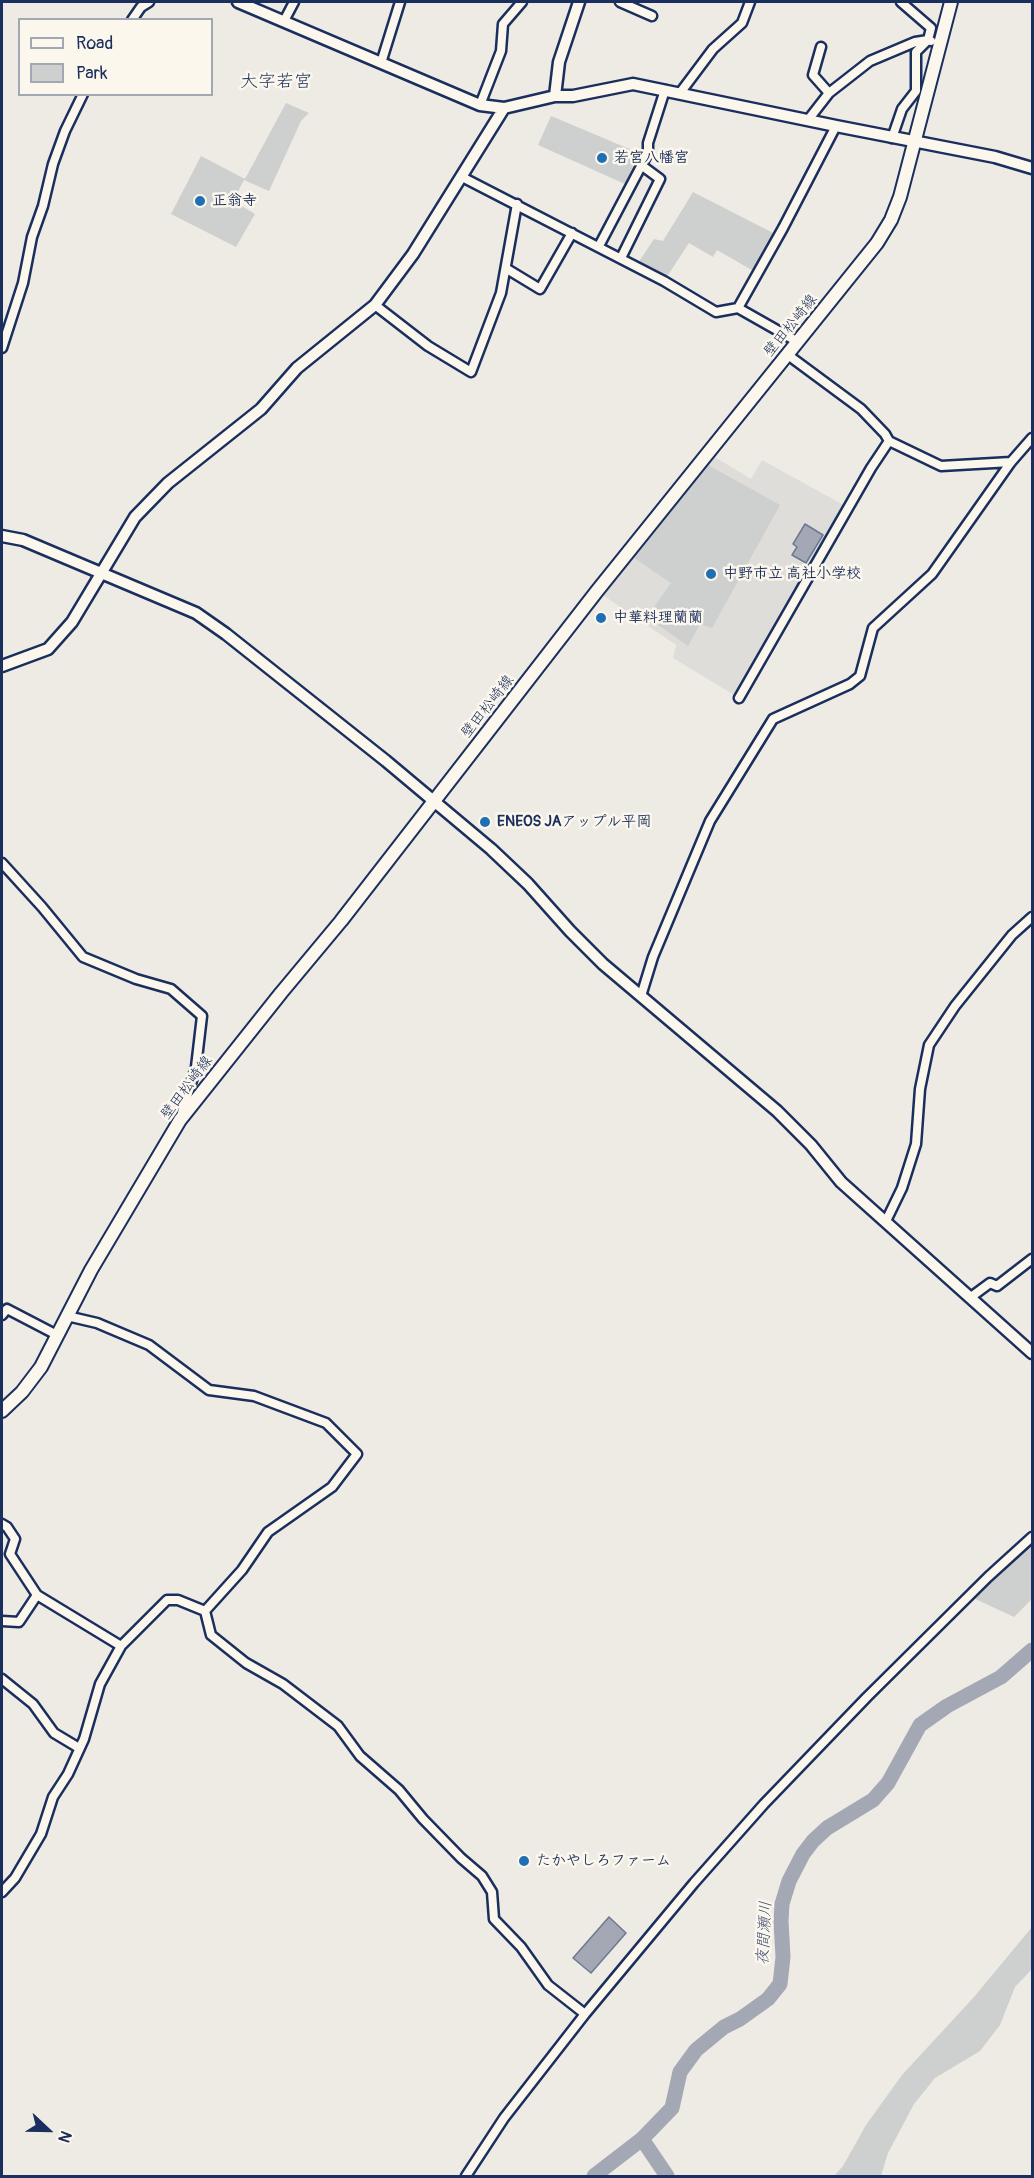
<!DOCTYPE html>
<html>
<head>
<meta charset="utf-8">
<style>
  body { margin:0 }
  #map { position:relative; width:1034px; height:2178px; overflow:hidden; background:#eeebe4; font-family:Pangolin,sans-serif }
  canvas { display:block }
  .frame { position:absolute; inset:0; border:3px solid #1b2f5e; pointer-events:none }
  .legend { position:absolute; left:18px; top:18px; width:195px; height:78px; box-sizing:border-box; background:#fbf7ec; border:2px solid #a1a7b3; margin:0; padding:8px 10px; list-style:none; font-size:18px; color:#1b2f5e }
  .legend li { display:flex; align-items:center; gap:12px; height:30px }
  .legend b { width:30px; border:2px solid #a1a7b3 }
  .north { position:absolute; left:18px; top:2100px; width:60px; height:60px; -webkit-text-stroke:4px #fbf7ec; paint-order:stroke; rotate:112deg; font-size:16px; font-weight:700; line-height:24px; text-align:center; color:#1b2f5e }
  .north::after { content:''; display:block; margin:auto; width:21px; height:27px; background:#1b2f5e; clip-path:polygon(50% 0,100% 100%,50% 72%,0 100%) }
</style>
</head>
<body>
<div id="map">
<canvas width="1034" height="2178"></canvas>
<div class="frame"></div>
<ul class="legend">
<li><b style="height:8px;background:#fbf7ec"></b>Road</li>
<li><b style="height:16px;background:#cecfcf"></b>Park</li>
</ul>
<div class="north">N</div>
</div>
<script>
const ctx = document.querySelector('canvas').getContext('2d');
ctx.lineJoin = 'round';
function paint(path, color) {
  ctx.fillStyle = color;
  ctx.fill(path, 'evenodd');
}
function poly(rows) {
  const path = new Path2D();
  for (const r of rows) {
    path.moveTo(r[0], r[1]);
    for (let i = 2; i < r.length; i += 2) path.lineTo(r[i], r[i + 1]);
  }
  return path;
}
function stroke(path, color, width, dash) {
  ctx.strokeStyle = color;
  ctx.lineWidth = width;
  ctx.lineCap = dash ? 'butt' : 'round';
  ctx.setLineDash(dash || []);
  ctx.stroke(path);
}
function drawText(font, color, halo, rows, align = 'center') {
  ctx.font = font + ' Pangolin,"Klee One",sans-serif';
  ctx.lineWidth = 5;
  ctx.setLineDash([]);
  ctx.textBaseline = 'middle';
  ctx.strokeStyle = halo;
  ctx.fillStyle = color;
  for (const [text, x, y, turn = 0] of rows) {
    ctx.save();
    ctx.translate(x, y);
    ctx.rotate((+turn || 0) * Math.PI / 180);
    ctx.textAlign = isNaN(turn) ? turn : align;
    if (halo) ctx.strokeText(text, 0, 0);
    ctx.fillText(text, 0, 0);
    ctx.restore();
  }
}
paint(poly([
  [708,453,751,479,762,460,849,508,739,698,673,658,676,645,597,591]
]), '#deddda');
paint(poly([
  [286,103,309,113,301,121,269,191,244,180,233,201,255,214,236,247,171,214,201,156,245,179],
  [551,116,639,153,625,184,538,145],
  [693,192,779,236,757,273,717,250,713,257,689,243,664,281,636,266,654,239,663,241],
  [708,465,780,505,712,628,700,624,688,646,647,617,671,583,634,558],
  [1032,1537,1032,1599,1014,1617,969,1596],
  [1032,1927,1032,1969,1015,1987,1000,2025,980,2051,935,2078,914,2104,888,2153,881,2176,834,2176,843,2166,866,2125,902,2075,974,1997]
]), '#cecfcf');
const water = poly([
  [805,524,823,535,806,563,792,555,797,547,793,544,805,524],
  [609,1917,626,1933,591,1973,573,1958,609,1917]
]);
paint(water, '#a3a8b4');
stroke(water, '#6d7892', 1.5);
stroke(poly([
  [642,2139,667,2176],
  [594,2176,642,2139,672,2108,680,2072,696,2050,724,2027,740,2019,768,1999,780,1984,783,1957,781,1921,782,1904,789,1881,803,1854,813,1841,827,1828,873,1800,888,1783,920,1725,947,1706,1001,1677,1032,1650]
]), '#a3a8b4', 15);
const minor = poly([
  [620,2,652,16],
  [901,2,931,28,928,40,931,41],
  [132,20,141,7,149,2],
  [284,21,294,2],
  [821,47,813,75,829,93],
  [381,63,400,2],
  [680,93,713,49,742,23,750,2],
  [480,105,501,51,503,24,522,2],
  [808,120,829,93,870,61,915,42,928,40],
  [892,138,902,109,916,91,916,52,928,40],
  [462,177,664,281,716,312,738,308,798,342],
  [599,246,648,153,648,143,665,90],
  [621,258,660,179,641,165],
  [507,269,540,289,572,233],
  [375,305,428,346,471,372,501,293,517,204],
  [738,308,783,228,836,126],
  [2,348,23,283,32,237,43,206,53,164,65,131,83,94],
  [788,355,861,409,885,434,889,441,941,466,1011,462],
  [739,698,871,468,889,441],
  [2,863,42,907,83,957,136,979,171,989,202,1016,196,1067,182,1113],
  [641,996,653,957,710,821,773,719,850,684,860,676,873,628,932,574,1011,462,1032,438],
  [886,1221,902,1188,916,1144,920,1089,929,1045,955,1006,1012,935,1032,917],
  [971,1297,990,1283,997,1286,1032,1259],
  [2,1315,7,1309,57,1335],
  [2,1524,7,1527,15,1539,10,1554,37,1595,121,1646],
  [205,1611,211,1635,246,1663,283,1684,338,1726,360,1756,399,1790,423,1819,461,1858,482,1876,492,1892,494,1919,521,1947,548,1985,585,2014],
  [2,1621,19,1622,37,1595],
  [2,1679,33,1704,54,1733,79,1748],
  [2,1892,15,1878,41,1834,53,1797,68,1774,84,1739,100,1684,121,1646,167,1600,178,1600,205,1611,242,1570,268,1532,332,1487,357,1454,326,1423,254,1396,209,1390,149,1345,97,1323,67,1316],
  [466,2176,504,2118,585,2014,694,1883,764,1804,867,1697,988,1577,1032,1537]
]);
const tertiary = poly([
  [238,2,480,105,504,108,555,96,573,96,633,84,836,126,995,157,1032,168],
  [555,96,559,62,579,2],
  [2,536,23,540,196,613,226,634,386,761,491,849,528,884,570,931,603,964,777,1111,811,1145,841,1182,1032,1353],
  [2,666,48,649,72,622,135,517,168,483,261,409,297,368,375,305,413,254,504,108]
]);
const secondary = poly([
  [2,1411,22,1392,41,1367,91,1270,180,1120,281,993,341,921,597,591,877,243,891,220,900,197,951,2]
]);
stroke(minor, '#1b2f5e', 13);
stroke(tertiary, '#1b2f5e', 15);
stroke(secondary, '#1b2f5e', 16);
stroke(minor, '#fbf7ec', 8);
stroke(tertiary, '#fbf7ec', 10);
stroke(secondary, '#fbf7ec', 12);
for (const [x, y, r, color] of [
  [602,158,6,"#1f6fb2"],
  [200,201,6,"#1f6fb2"],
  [711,574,6,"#1f6fb2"],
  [601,618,6,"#1f6fb2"],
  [485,822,6,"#1f6fb2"],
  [524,1861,6,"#1f6fb2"]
]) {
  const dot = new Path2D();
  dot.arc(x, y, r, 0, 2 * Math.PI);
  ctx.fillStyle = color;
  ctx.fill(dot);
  stroke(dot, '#fbf7ec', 2);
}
drawText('bold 15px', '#1b2f5e', '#fbf7ec', [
  ["若宮八幡宮",614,158],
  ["正翁寺",212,201],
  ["中野市立 高社小学校",723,574],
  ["中華料理蘭蘭",613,618],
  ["ENEOS JAアップル平岡",497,822],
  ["たかやしろファーム",536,1861]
], 'left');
drawText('15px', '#1b2f5e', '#fbf7ec', [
  ["壁田松崎線",791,326,-51],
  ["壁田松崎線",488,707,-52],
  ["壁田松崎線",187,1088,-53]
]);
drawText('italic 16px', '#445378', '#fbf7ec', [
  ["夜間瀬川",765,1933,-87]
]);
drawText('18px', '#1b2f5e', '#fbf7ec', [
  ["大字若宮",276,82]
]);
</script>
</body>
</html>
